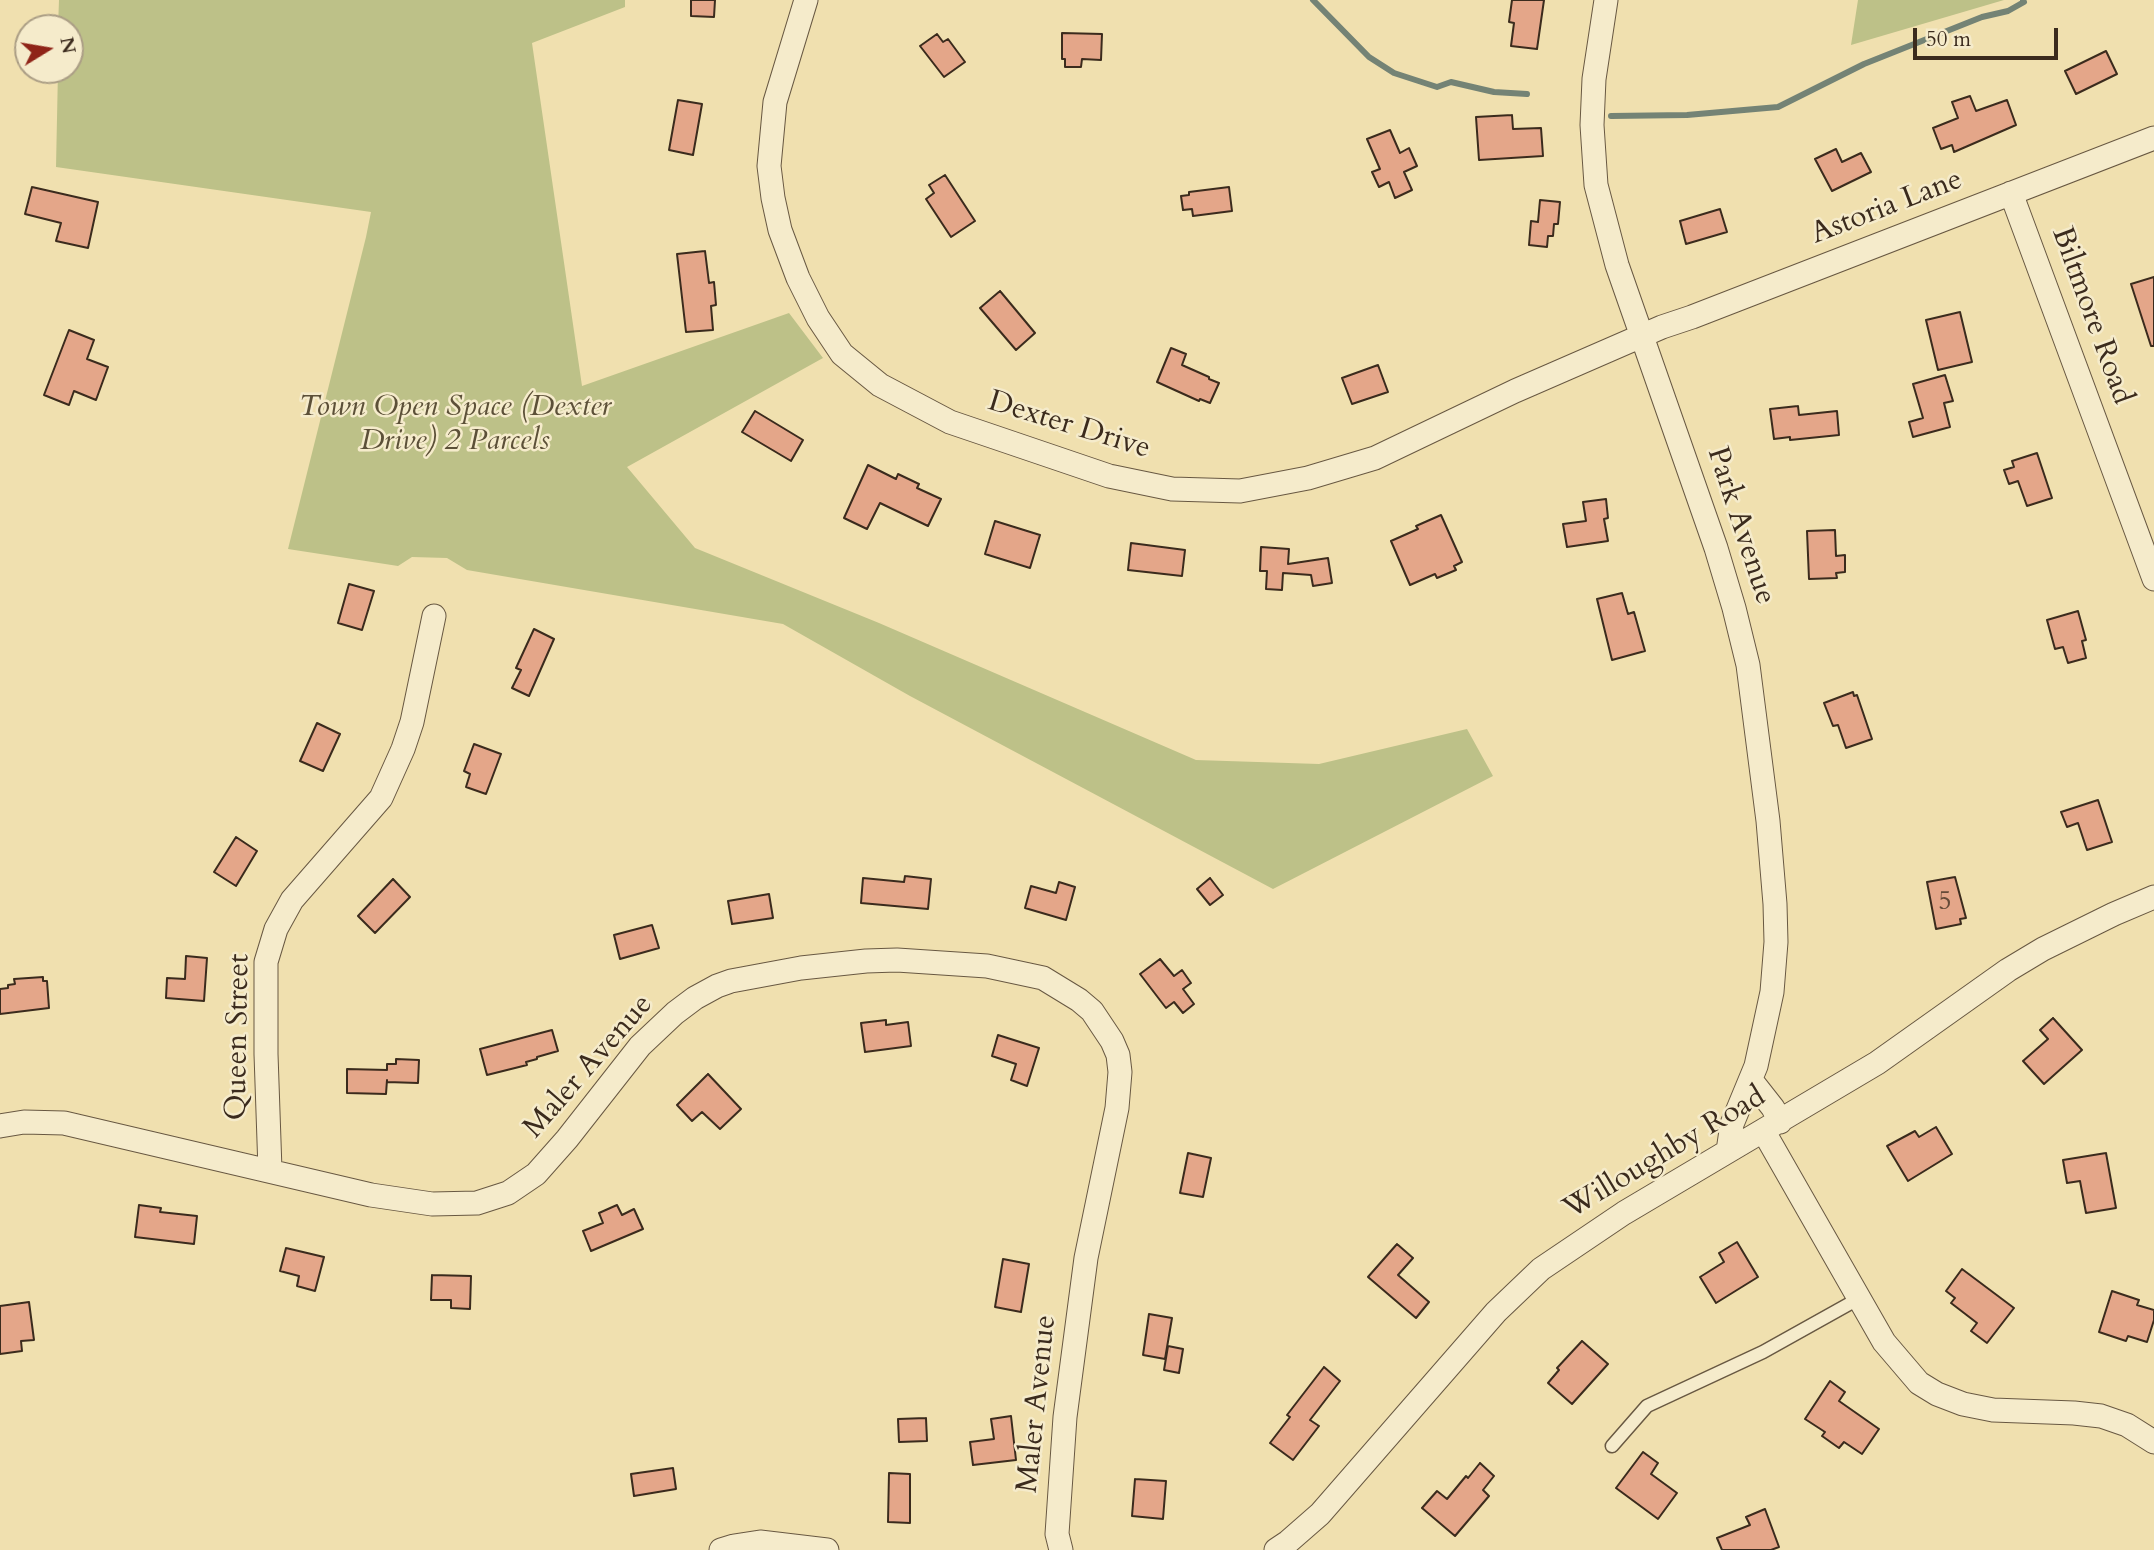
<!DOCTYPE html>
<html>
<head>
<meta charset="utf-8">
<style>
  body { margin:0 }
  #map { position:relative; width:2154px; height:1550px; overflow:hidden; background:#f0e0af; font-family:Cardo,serif }
  canvas { display:block }
  .north { position:absolute; left:14px; top:14px; width:70px; height:70px; box-sizing:border-box; background:#f5ebcb; border:2px solid #ab9e85; border-radius:50%; rotate:79deg; font-size:19px; font-weight:700; line-height:28px; text-align:center; color:#3b2b1d }
  .north::after { content:''; display:block; margin:auto; width:24px; height:32px; background:#8f2418; clip-path:polygon(50% 0,100% 100%,50% 72%,0 100%) }
  .scale { position:absolute; left:1913px; top:28px; width:145px; height:32px; box-sizing:border-box; border:4px solid #3b2b1d; border-top:0; padding-left:9px; font-size:21px; line-height:24px; white-space:nowrap; color:#3b2b1d; -webkit-text-stroke:5px #f5ebcb; paint-order:stroke }
</style>
</head>
<body>
<div id="map">
<canvas width="2154" height="1550"></canvas>
<div class="north">N</div>
<div class="scale">50 m</div>
</div>
<script>
const ctx = document.querySelector('canvas').getContext('2d');
ctx.lineJoin = 'round';
function paint(path, color) {
  ctx.fillStyle = color;
  ctx.fill(path, 'evenodd');
}
function poly(rows) {
  const path = new Path2D();
  for (const r of rows) {
    path.moveTo(r[0], r[1]);
    for (let i = 2; i < r.length; i += 2) path.lineTo(r[i], r[i + 1]);
  }
  return path;
}
function stroke(path, color, width, dash) {
  ctx.strokeStyle = color;
  ctx.lineWidth = width;
  ctx.lineCap = dash ? 'butt' : 'round';
  ctx.setLineDash(dash || []);
  ctx.stroke(path);
}
function drawText(font, color, halo, rows, align = 'center') {
  ctx.font = font + ' Cardo,serif';
  ctx.lineWidth = 5;
  ctx.setLineDash([]);
  ctx.textBaseline = 'middle';
  ctx.strokeStyle = halo;
  ctx.fillStyle = color;
  for (const [text, x, y, turn = 0] of rows) {
    ctx.save();
    ctx.translate(x, y);
    ctx.rotate((+turn || 0) * Math.PI / 180);
    ctx.textAlign = isNaN(turn) ? turn : align;
    if (halo) ctx.strokeText(text, 0, 0);
    ctx.fillText(text, 0, 0);
    ctx.restore();
  }
}
paint(poly([
  [59,0,625,0,625,7,532,43,582,386,789,313,823,358,627,467,695,548,879,623,1196,760,1319,764,1467,729,1493,776,1273,889,910,696,783,624,467,570,447,558,412,557,398,566,288,549,366,237,371,212,56,167,58,70,70,70,70,28,58,28],
  [1858,0,2004,0,1851,45]
]), '#bdc188');
stroke(poly([
  [1313,0,1369,57,1394,73,1437,87,1451,82,1494,92,1527,94],
  [1611,116,1687,115,1778,107,1864,64,1982,17,2008,11,2024,2,2023,0]
]), '#748375', 6);
const building = poly([
  [691,0,715,0,714,17,691,16,691,0],
  [1512,0,1544,0,1537,49,1511,46,1514,23,1509,22,1512,0],
  [1062,33,1102,34,1101,60,1082,59,1081,67,1065,67,1065,59,1062,59,1062,33],
  [937,34,943,42,948,39,965,62,944,77,920,46,937,34],
  [2106,51,2117,74,2076,94,2065,71,2106,51],
  [1970,96,1976,111,2007,100,2016,125,1954,152,1952,145,1941,149,1933,128,1958,118,1952,102,1970,96],
  [678,100,702,104,693,155,669,150,678,100],
  [1512,115,1513,129,1541,128,1543,156,1479,160,1476,117,1512,115],
  [1390,130,1400,153,1409,148,1417,166,1404,172,1412,190,1395,198,1389,182,1379,187,1372,172,1380,169,1367,139,1390,130],
  [1836,149,1842,162,1861,153,1871,172,1832,191,1815,159,1836,149],
  [945,175,975,221,951,237,926,199,934,193,929,185,945,175],
  [32,187,98,202,88,248,56,241,61,223,25,214,32,187],
  [1229,187,1232,211,1193,216,1192,209,1183,210,1181,196,1189,195,1189,192,1229,187],
  [1540,200,1560,202,1558,224,1554,224,1553,236,1548,236,1547,247,1529,245,1531,221,1538,222,1540,200],
  [1720,209,1727,232,1686,244,1680,221,1720,209],
  [705,251,709,283,714,282,716,305,711,306,713,330,686,332,677,254,705,251],
  [2154,277,2154,346,2151,346,2131,284,2154,277],
  [1000,291,1035,333,1016,350,980,308,1000,291],
  [1960,312,1972,362,1938,370,1926,320,1960,312],
  [69,330,94,340,87,359,108,367,96,400,74,391,69,405,44,395,69,330],
  [1171,348,1186,354,1182,365,1209,377,1209,379,1219,383,1210,403,1200,399,1199,401,1157,382,1171,348],
  [1378,365,1388,392,1352,404,1342,378,1378,365],
  [1945,375,1953,401,1944,403,1950,427,1913,437,1909,422,1923,418,1913,384,1945,375],
  [1798,406,1799,415,1837,411,1839,435,1790,440,1790,437,1774,439,1770,409,1798,406],
  [755,411,803,440,791,461,742,432,755,411],
  [2037,453,2052,498,2027,506,2018,481,2009,484,2004,470,2014,467,2012,461,2037,453],
  [868,465,896,479,898,474,919,484,917,488,941,499,928,526,880,503,867,529,844,518,868,465],
  [1606,499,1608,518,1604,519,1608,541,1567,547,1563,524,1586,521,1583,502,1606,499],
  [1441,515,1462,562,1454,566,1456,570,1437,578,1435,574,1410,585,1391,541,1418,529,1416,526,1441,515],
  [995,521,1040,535,1030,568,985,554,995,521],
  [1835,530,1836,556,1845,555,1845,572,1836,573,1837,578,1809,579,1807,531,1835,530],
  [1131,543,1185,550,1182,576,1128,570,1131,543],
  [1261,547,1289,549,1288,564,1328,558,1332,583,1313,586,1311,575,1283,573,1282,590,1266,589,1267,571,1260,571,1261,547],
  [349,584,374,591,362,630,338,623,349,584],
  [1622,593,1628,614,1634,612,1645,651,1612,660,1597,599,1622,593],
  [2078,611,2086,640,2082,641,2086,658,2068,663,2063,647,2055,649,2047,620,2078,611],
  [534,629,554,639,529,696,512,688,521,670,516,668,534,629],
  [1853,692,1854,696,1857,695,1872,739,1846,748,1838,725,1833,726,1824,703,1853,692],
  [317,723,340,734,323,771,300,761,317,723],
  [474,744,501,754,486,794,466,787,470,774,464,771,474,744],
  [2098,800,2112,842,2087,850,2078,823,2067,827,2061,812,2098,800],
  [236,837,257,851,236,886,214,872,236,837],
  [905,876,931,879,928,909,861,903,863,878,904,882,905,876],
  [1955,877,1966,918,1960,919,1961,924,1936,929,1927,882,1955,877],
  [1210,878,1223,895,1210,905,1197,889,1210,878],
  [393,879,410,897,375,933,358,916,393,879],
  [1059,882,1075,887,1066,920,1025,908,1031,886,1056,893,1059,882],
  [769,894,773,918,732,924,728,901,769,894],
  [652,925,659,948,620,959,614,935,652,925],
  [186,956,207,958,204,1001,166,998,167,978,185,979,186,956],
  [1160,959,1174,976,1182,970,1191,983,1183,989,1194,1004,1183,1013,1174,1002,1166,1008,1140,974,1160,959],
  [43,977,43,981,47,981,49,1008,0,1014,0,989,8,988,8,985,15,984,14,979,43,977],
  [2053,1018,2082,1050,2044,1084,2023,1061,2048,1039,2040,1030,2053,1018],
  [886,1020,886,1025,908,1022,911,1046,865,1052,861,1023,886,1020],
  [552,1030,558,1051,537,1057,537,1059,526,1062,527,1065,487,1075,480,1049,552,1030],
  [998,1035,1039,1048,1027,1086,1011,1080,1016,1064,992,1056,998,1035],
  [396,1059,419,1060,418,1083,387,1082,387,1080,386,1094,347,1093,347,1069,387,1070,387,1064,396,1064,396,1059],
  [708,1074,741,1109,720,1129,702,1112,692,1121,677,1105,708,1074],
  [1936,1127,1952,1154,1908,1181,1887,1146,1915,1131,1919,1137,1936,1127],
  [1188,1153,1211,1158,1203,1197,1180,1193,1188,1153],
  [2106,1153,2116,1208,2086,1213,2080,1181,2067,1183,2063,1160,2106,1153],
  [139,1205,161,1208,160,1212,197,1216,194,1244,135,1237,139,1205],
  [617,1205,622,1215,634,1209,643,1229,591,1251,583,1231,603,1223,599,1213,617,1205],
  [1737,1242,1758,1277,1716,1303,1700,1277,1724,1262,1719,1253,1737,1242],
  [1397,1244,1413,1258,1398,1275,1429,1302,1416,1318,1368,1277,1397,1244],
  [286,1248,324,1257,315,1291,297,1286,299,1276,280,1271,286,1248],
  [1003,1259,1029,1264,1021,1312,995,1307,1003,1259],
  [1962,1269,2014,1308,1987,1343,1971,1331,1977,1323,1951,1303,1955,1298,1946,1291,1962,1269],
  [432,1275,471,1276,470,1309,451,1308,451,1300,431,1300,432,1275],
  [2112,1291,2139,1300,2137,1305,2154,1310,2154,1320,2147,1342,2128,1336,2126,1341,2099,1332,2112,1291],
  [29,1302,34,1340,21,1341,22,1351,0,1354,0,1306,29,1302],
  [1149,1314,1172,1318,1165,1359,1143,1355,1149,1314],
  [1582,1341,1608,1364,1572,1404,1548,1383,1559,1370,1557,1368,1582,1341],
  [1168,1346,1183,1349,1179,1373,1164,1370,1168,1346],
  [1324,1367,1340,1381,1310,1420,1319,1426,1293,1460,1270,1443,1290,1417,1287,1415,1324,1367],
  [1830,1381,1845,1392,1839,1401,1879,1429,1862,1454,1844,1442,1839,1448,1822,1436,1825,1432,1805,1419,1830,1381],
  [1011,1416,1016,1460,973,1465,970,1442,994,1439,991,1419,1011,1416],
  [926,1418,927,1441,899,1442,898,1419,926,1418],
  [1643,1452,1658,1463,1651,1474,1677,1493,1658,1519,1616,1488,1643,1452],
  [1480,1463,1494,1476,1483,1490,1489,1496,1455,1536,1422,1508,1437,1491,1447,1499,1466,1476,1468,1478,1480,1463],
  [673,1468,676,1489,634,1496,631,1474,673,1468],
  [889,1473,910,1474,910,1523,888,1522,889,1473],
  [1135,1479,1166,1481,1163,1519,1132,1516,1135,1479],
  [1765,1509,1779,1547,1771,1550,1722,1550,1717,1538,1750,1525,1746,1517,1765,1509]
]);
paint(building, '#e4a689');
stroke(building, '#3b2b1d', 2);
const lane = poly([
  [1612,1446,1647,1406,1763,1352,1858,1299]
]);
const street = poly([
  [806,0,775,102,769,166,773,198,780,230,798,278,818,318,842,354,880,385,950,422,1109,476,1172,489,1240,491,1308,478,1375,458,1515,391,1662,327,1692,317,2154,138],
  [1606,0,1594,79,1592,125,1596,185,1617,265,1716,548,1734,608,1748,665,1768,821,1775,904,1776,942,1772,992,1756,1066,1732,1124,1728,1151],
  [2011,193,2154,579],
  [1751,1080,1773,1108,1780,1122],
  [0,1126,24,1122,64,1123,371,1195,432,1204,477,1203,508,1193,536,1174,567,1139,640,1046,675,1013,695,998,717,986,731,981,801,968,866,961,897,960,987,966,1043,978,1079,1000,1092,1011,1112,1041,1118,1055,1120,1072,1117,1108,1086,1258,1065,1417,1057,1534,1061,1550],
  [1764,1132,1884,1342,1919,1383,1937,1394,1963,1404,1993,1410,2074,1413,2101,1416,2127,1425,2154,1442],
  [270,1170,266,1054,266,962,276,929,292,900,381,798,403,749,412,722,434,616],
  [721,1550,734,1546,760,1542,827,1550],
  [1276,1550,1288,1542,1320,1514,1496,1312,1541,1269,1624,1213,1877,1063,2008,970,2043,949,2114,914,2154,897]
]);
stroke(lane, '#685842', 15);
stroke(street, '#685842', 25);
stroke(lane, '#f5ebcb', 12);
stroke(street, '#f5ebcb', 23);
drawText('26px', '#654a38', null, [
  ["5",1945,903]
]);
drawText('30px', '#3b2b1d', '#f5ebcb', [
  ["Astoria Lane",1887,208,-21],
  ["Biltmore Road",2091,316,70],
  ["Dexter Drive",1069,426,17],
  ["Park Avenue",1740,526,72],
  ["Queen Street",239,1037,-89],
  ["Maler Avenue",589,1067,-49],
  ["Willoughby Road",1665,1154,-31],
  ["Maler Avenue",1038,1404,-84]
]);
drawText('italic 30px', '#5c5038', '#f5ebcb', [
  ["Town Open Space (Dexter",455,408],
  ["Drive) 2 Parcels",455,442]
]);
</script>
</body>
</html>
